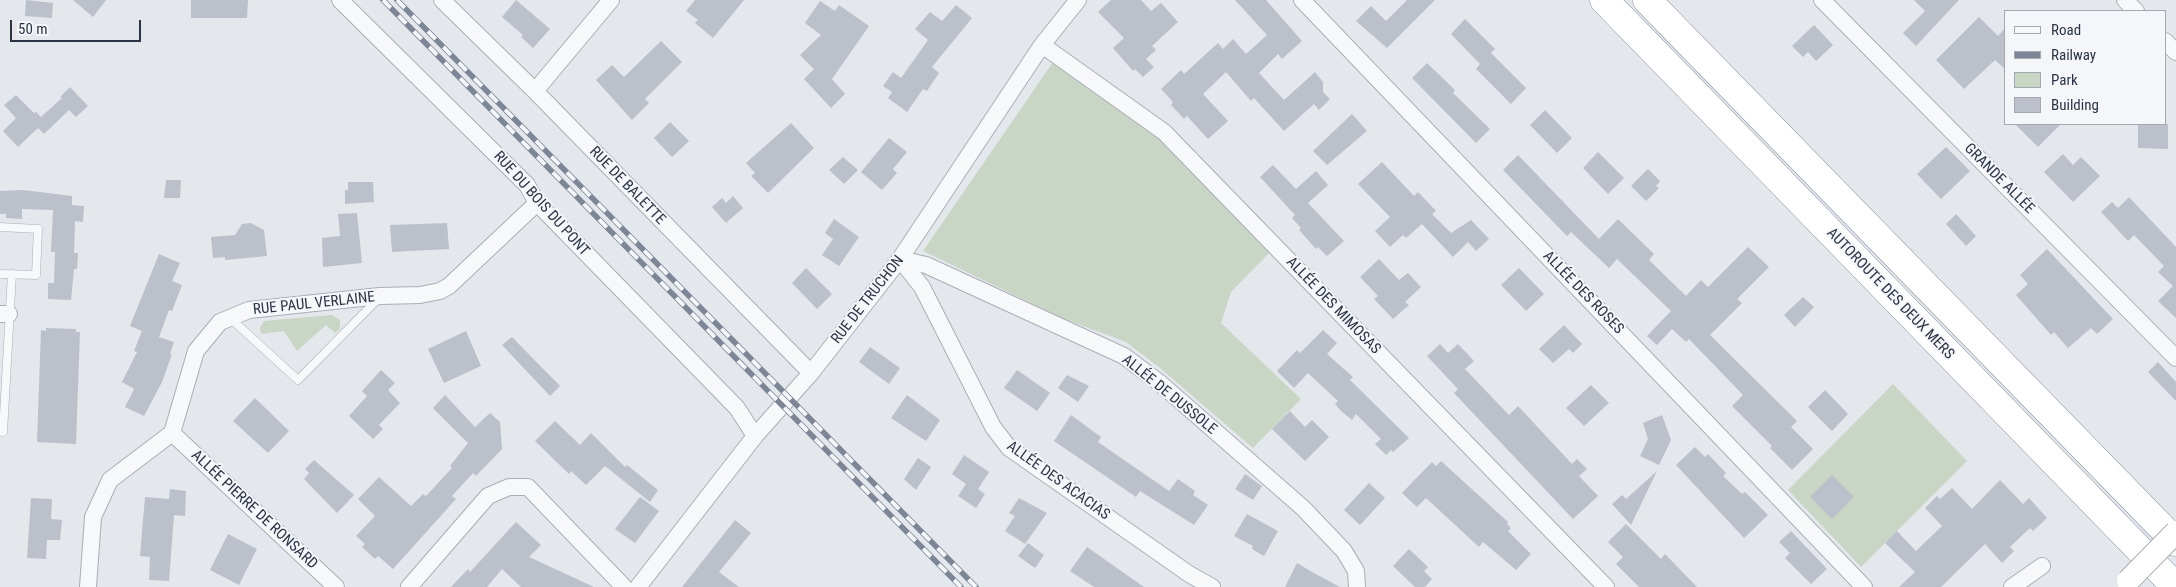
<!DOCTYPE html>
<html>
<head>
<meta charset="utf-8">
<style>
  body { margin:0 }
  #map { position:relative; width:2176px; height:587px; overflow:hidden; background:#e4e7ec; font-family:"Roboto Condensed",sans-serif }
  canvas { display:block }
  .legend { position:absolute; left:2004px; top:10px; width:162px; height:115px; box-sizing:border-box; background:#f4f6f9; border:1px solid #a4a8b1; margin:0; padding:6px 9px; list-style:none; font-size:15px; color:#2b3445 }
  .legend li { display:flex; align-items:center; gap:10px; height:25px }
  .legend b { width:25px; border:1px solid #a4a8b1 }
  .scale { position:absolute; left:10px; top:20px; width:131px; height:22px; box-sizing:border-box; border:2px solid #2b3445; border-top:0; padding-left:6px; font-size:15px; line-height:18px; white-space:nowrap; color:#2b3445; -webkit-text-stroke:4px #f4f6f9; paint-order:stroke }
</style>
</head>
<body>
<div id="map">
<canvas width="2176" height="587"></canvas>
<ul class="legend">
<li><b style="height:6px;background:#f7f8fa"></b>Road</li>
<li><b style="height:6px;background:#7d8696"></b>Railway</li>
<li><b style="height:14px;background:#c9d6c5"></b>Park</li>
<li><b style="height:14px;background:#bbc0ca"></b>Building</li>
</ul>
<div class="scale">50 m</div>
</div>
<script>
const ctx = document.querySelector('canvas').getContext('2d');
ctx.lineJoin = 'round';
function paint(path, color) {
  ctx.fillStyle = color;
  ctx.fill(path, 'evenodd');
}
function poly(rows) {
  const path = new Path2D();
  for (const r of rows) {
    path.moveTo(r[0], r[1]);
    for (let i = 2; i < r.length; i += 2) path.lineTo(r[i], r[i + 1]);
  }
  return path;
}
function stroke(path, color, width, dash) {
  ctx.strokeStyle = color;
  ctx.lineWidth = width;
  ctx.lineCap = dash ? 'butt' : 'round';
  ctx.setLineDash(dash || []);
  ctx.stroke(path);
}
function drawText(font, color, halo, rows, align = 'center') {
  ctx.font = font + ' "Roboto Condensed",sans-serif';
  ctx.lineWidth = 4;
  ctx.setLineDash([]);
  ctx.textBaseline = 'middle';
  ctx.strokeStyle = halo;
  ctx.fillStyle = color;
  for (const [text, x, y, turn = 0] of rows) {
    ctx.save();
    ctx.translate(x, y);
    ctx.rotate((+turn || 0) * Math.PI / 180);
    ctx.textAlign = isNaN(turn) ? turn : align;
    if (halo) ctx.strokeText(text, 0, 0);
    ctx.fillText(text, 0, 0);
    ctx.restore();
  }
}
paint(poly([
  [1053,62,1164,139,1272,250,1231,292,1221,323,1301,399,1253,448,1160,368,1126,342,1062,318,923,251],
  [332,315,340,320,340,329,335,333,326,325,297,351,284,331,261,334,260,328,264,321],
  [1893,384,1967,461,1861,567,1788,490]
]), '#c9d6c5');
paint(poly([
  [26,0,53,3,52,18,25,16],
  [73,0,106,0,93,17],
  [191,0,248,0,247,18,191,18],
  [516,0,550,29,533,48,521,37,523,35,502,17],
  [695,0,744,0,713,38,695,23,698,20,686,11],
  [1111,0,1141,0,1151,11,1161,3,1178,22,1152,46,1156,50,1146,59,1154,67,1143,77,1135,69,1133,71,1113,48,1124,38,1098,12],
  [1235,0,1266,0,1302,41,1282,59,1278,54,1259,73,1284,100,1315,72,1323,82,1323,92,1330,99,1319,110,1314,104,1284,131,1254,98,1251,101,1226,72,1203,94,1228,121,1208,139,1187,116,1184,119,1171,105,1173,102,1161,89,1181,70,1184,74,1218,43,1223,49,1233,39,1246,54,1267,35],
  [1407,0,1435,0,1387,48,1356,21,1371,6,1386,21],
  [1914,0,1959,0,1916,46,1903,33,1925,11],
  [820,1,835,11,839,5,869,26,832,79,845,94,831,108,804,79,814,69,800,55,821,35,805,23],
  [956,5,972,18,932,67,939,73,927,91,923,89,907,112,888,98,892,92,883,86,893,72,901,78,928,40,915,29,930,12,942,21],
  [1979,17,1998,36,2005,28,2005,69,1995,60,1964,89,1936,60],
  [1465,19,1495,49,1491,53,1526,88,1511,104,1476,69,1480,64,1451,34],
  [1814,25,1833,45,1816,61,1808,52,1803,57,1792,46],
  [661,41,682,62,645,99,649,103,632,120,596,80,612,65,624,77],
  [1427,63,1455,90,1453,93,1490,129,1476,143,1412,78],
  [70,87,88,106,76,117,69,110,44,134,38,128,18,147,3,131,16,118,4,105,16,95,34,113,36,112,41,117,62,98,60,97],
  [1545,110,1572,138,1557,153,1530,125],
  [1352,114,1367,131,1327,165,1313,151],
  [670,122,689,141,672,157,654,138],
  [791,123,814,148,768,193,751,176,755,173,746,163],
  [2015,124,2061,124,2038,147],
  [2138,124,2168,124,2168,149,2138,148],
  [889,138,907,152,893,169,897,173,882,190,861,172],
  [1946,147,1970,171,1941,199,1917,174],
  [1598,152,1624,178,1608,194,1583,168],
  [2063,154,2073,165,2081,157,2100,176,2073,202,2044,172],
  [1518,155,1599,239,1618,219,1654,254,1649,260,1686,296,1701,280,1708,287,1748,247,1769,267,1737,299,1742,303,1710,335,1797,421,1791,427,1813,449,1792,470,1770,448,1772,446,1732,406,1743,395,1689,339,1686,342,1672,329,1657,345,1647,336,1671,311,1617,259,1609,268,1571,232,1567,236,1503,170],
  [843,157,858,170,844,184,829,170],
  [1382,162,1414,196,1418,192,1436,211,1432,214,1451,233,1471,220,1489,239,1476,251,1468,242,1453,257,1422,224,1406,238,1403,235,1390,247,1375,231,1390,217,1358,184],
  [1273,165,1296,189,1316,171,1328,185,1308,203,1344,241,1327,256,1318,247,1316,249,1299,230,1301,228,1292,218,1295,215,1260,177],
  [1648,169,1660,181,1656,186,1659,188,1646,201,1631,186],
  [166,180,181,180,180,198,164,198],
  [348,182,373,182,374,202,345,204,345,190,348,190],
  [23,190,72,196,72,205,84,206,83,222,75,221,74,253,78,253,77,269,74,269,71,300,48,299,48,283,54,283,55,252,51,252,53,210,22,209,22,219,6,218,6,214,0,214,0,191],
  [733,196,743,208,726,223,712,207,722,198,726,203],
  [2129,197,2176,247,2176,318,2158,301,2173,286,2158,272,2164,266,2134,235,2128,241,2101,212,2112,202,2118,208],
  [357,213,362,263,323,267,322,238,340,236,338,214],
  [1956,214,1976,236,1966,246,1946,224],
  [834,219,859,237,839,266,822,255,833,239,825,233],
  [251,223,264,230,267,256,225,260,225,257,213,258,211,237,235,235,242,224],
  [447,223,449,249,392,252,390,225],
  [2047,249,2113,319,2097,334,2091,328,2068,348,2054,332,2051,335,2016,295,2028,284,2020,275],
  [159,254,180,263,172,281,182,285,172,311,169,310,159,337,174,342,170,354,172,354,162,382,144,416,125,407,134,389,122,382,137,352,134,351,142,331,130,326],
  [1379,259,1399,280,1408,273,1421,287,1405,302,1409,305,1393,319,1374,299,1378,296,1360,277],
  [806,268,832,294,817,309,792,283],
  [1519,268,1544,294,1526,311,1501,285],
  [1803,297,1814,307,1795,327,1784,315],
  [1564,325,1582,344,1573,353,1569,349,1553,363,1539,349],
  [46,328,76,329,76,332,80,332,76,444,37,442,41,330,46,331],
  [1323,330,1337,343,1327,354,1353,377,1350,380,1409,438,1393,452,1391,450,1386,455,1375,444,1381,439,1356,414,1352,420,1341,411,1335,404,1338,401,1308,373,1294,388,1277,371,1297,350,1300,353],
  [466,331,481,366,444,383,428,349],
  [512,337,560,386,550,396,502,345],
  [1440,344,1448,353,1458,344,1474,361,1465,369,1509,415,1518,406,1572,464,1577,459,1587,469,1579,476,1598,496,1573,519,1454,393,1458,389,1427,356],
  [870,347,900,368,889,384,859,362],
  [2158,362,2176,382,2176,401,2148,372],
  [381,370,395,383,388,390,400,403,379,425,383,429,373,439,349,416,367,396,362,391],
  [1017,370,1050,393,1037,411,1004,388],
  [1067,375,1089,386,1078,402,1058,388],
  [1591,385,1609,403,1584,426,1566,408],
  [1825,390,1848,414,1832,431,1808,407],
  [445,395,475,427,490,413,500,422,502,449,476,476,473,473,452,496,456,499,393,569,378,556,375,559,362,547,365,544,356,536,375,516,358,499,379,477,411,506,423,494,426,496,452,468,450,466,468,443,433,408],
  [907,395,940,420,926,441,891,418],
  [255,398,289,431,268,453,233,421],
  [1290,411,1305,427,1312,420,1329,437,1305,461,1272,429],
  [1071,415,1101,437,1098,442,1169,491,1178,479,1195,491,1193,495,1208,505,1194,525,1140,491,1136,497,1054,441],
  [1662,415,1671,440,1659,465,1640,456,1648,439,1643,423],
  [555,421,580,445,591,433,625,467,627,465,658,490,650,502,605,466,586,485,571,471,569,474,535,441],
  [1695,447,1705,457,1708,454,1726,473,1723,476,1742,494,1745,492,1768,515,1744,538,1676,465],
  [964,455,989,472,978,489,985,494,976,508,958,496,966,484,952,474],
  [918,458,931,467,916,490,904,479],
  [314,460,354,495,337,513,304,479,309,473,305,469],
  [1441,461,1508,522,1507,524,1511,528,1508,531,1531,554,1516,570,1483,542,1479,547,1426,498,1417,507,1402,493,1432,462,1436,466],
  [1657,471,1631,525,1612,504,1622,495,1626,499],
  [1245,474,1262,486,1253,500,1235,489],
  [1832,475,1854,497,1832,519,1810,497],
  [2000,480,2023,504,2029,498,2047,518,2033,531,2030,528,2010,547,2014,551,2002,563,1985,544,1941,587,1899,587,1915,572,1885,543,1897,531,1916,551,1942,526,1925,508,1937,496,1940,499,1952,488,1972,509],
  [1369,483,1385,498,1360,525,1344,510],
  [170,489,186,491,185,516,174,515,169,581,149,580,150,557,140,556,145,497,169,499],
  [640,497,659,511,635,543,615,529],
  [31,498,52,499,51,519,62,520,60,540,47,540,46,559,27,558],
  [1019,498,1047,513,1025,544,1005,531,1015,516,1009,513],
  [1247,514,1278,531,1264,556,1252,549,1253,546,1234,536],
  [735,520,751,533,719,572,739,587,682,587],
  [516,522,541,545,529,557,594,587,521,587,502,569,487,587,451,587,468,569,470,572],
  [1626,524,1661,559,1665,554,1697,587,1639,587,1616,564,1623,557,1608,542],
  [1791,531,1827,569,1811,584,1785,558,1790,553,1779,542],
  [228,534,257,549,239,585,210,570],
  [1028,543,1044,555,1035,568,1018,556],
  [1087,547,1144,587,1094,587,1070,571],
  [1409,549,1428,567,1424,571,1432,579,1425,587,1415,587,1393,566],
  [1297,563,1312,572,1340,587,1285,587]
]), '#bbc0ca');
const lane = poly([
  [0,227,38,229,36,275,0,274],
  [230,318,298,380,379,298],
  [3,432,12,274]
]);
const street = poly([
  [340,0,527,185,537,203,737,408,755,436],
  [442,0,535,91,811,373],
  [1302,0,1864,587],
  [1822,0,2176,358],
  [2125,0,2136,11],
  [2165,41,2176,52],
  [1042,45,1164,132,1606,587],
  [535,91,611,0],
  [900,259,926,265,1124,356,1161,384,1303,508,1344,551,1356,571,1357,587],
  [900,259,922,287,993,427,1009,448,1189,574,1212,587],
  [0,314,9,314],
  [172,433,336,587],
  [88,587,93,517,110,480,172,433,196,351,220,322,249,310,380,296,420,295,440,291,449,286,537,203],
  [409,587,488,496,509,487,528,487,624,587],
  [638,587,755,436,811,373,900,259,1042,45,1078,0],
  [2012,587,2042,566]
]);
const highway = poly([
  [1604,0,2176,587],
  [1647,0,2176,542]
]);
stroke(lane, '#a9aeb7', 9);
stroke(street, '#a9aeb7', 18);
stroke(highway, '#8b94a3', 29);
stroke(lane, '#f7f8fa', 8);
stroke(street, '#f7f8fa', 16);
stroke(highway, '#fff', 28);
const rail = poly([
  [383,0,961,587],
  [397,0,976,587]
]);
stroke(rail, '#7d8696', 5.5);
stroke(rail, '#f4f6f9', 4, [11]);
const secondaryBridge = poly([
  [2128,581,2176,532]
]);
stroke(secondaryBridge, '#a9aeb7', 24, []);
stroke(secondaryBridge, '#fff', 22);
drawText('15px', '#2b3445', '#f4f6f9', [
  ["GRANDE ALLÉE",1999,179,45],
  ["RUE DE BALETTE",627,186,46],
  ["RUE DU BOIS DU PONT",541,204,48],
  ["ALLÉE DES ROSES",1583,293,46],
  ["AUTOROUTE DES DEUX MERS",1890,294,46],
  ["RUE DE TRUCHON",868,300,-52],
  ["RUE PAUL VERLAINE",314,304,-6],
  ["ALLÉE DES MIMOSAS",1333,306,46],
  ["ALLÉE DE DUSSOLE",1169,395,39],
  ["ALLÉE DES ACACIAS",1058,481,36],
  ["ALLÉE PIERRE DE RONSARD",254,510,43]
]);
</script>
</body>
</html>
